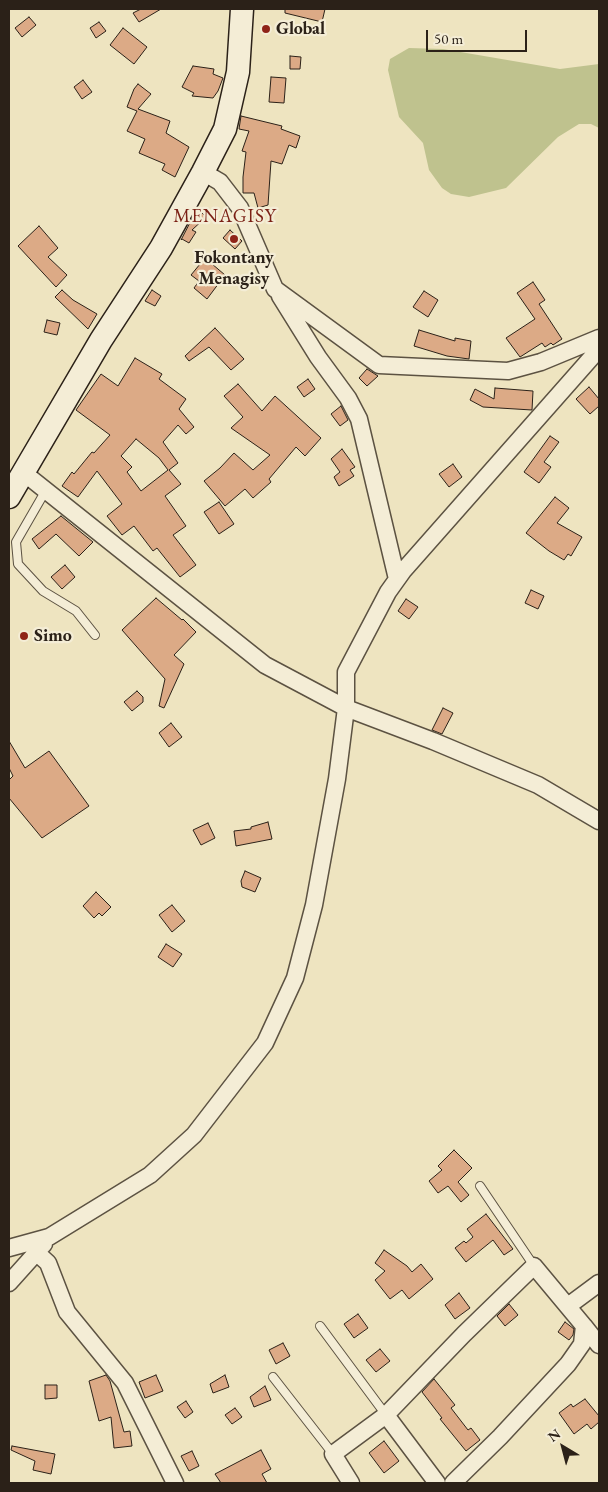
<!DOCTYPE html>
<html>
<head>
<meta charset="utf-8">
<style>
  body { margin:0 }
  #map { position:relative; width:608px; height:1492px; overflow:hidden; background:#eee4c0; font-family:"EB Garamond",serif }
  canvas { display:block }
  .frame { position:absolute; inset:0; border:10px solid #2b2118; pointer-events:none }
  .north { position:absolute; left:538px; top:1422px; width:50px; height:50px; -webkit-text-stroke:4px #f4edd6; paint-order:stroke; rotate:323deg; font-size:14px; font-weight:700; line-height:20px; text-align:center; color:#2b2118 }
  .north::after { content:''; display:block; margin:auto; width:18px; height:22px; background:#2b2118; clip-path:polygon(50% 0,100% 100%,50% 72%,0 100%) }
  .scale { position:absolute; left:426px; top:30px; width:101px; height:22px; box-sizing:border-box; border:2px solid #2b2118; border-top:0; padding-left:6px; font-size:15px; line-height:18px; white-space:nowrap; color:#2b2118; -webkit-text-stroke:4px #f4edd6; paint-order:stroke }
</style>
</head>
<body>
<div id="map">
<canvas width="608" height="1492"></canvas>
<div class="frame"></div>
<div class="north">N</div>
<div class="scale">50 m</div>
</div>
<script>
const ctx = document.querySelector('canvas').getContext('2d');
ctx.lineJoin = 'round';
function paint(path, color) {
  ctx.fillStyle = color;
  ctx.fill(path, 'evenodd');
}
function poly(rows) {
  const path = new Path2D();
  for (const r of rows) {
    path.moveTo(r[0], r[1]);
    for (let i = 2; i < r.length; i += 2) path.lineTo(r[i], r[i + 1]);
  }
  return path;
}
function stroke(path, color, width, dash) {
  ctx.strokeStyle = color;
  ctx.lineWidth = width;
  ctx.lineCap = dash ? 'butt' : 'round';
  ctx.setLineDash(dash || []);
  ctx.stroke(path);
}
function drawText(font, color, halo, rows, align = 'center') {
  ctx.font = font + ' "EB Garamond",serif';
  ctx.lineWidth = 4.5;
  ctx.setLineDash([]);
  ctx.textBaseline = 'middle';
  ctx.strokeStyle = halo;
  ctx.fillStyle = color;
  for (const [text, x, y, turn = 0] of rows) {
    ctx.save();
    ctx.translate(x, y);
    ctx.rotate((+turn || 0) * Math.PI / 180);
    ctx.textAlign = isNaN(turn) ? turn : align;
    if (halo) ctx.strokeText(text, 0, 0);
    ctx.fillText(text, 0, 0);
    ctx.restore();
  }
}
paint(poly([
  [409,48,443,49,560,69,599,64,599,128,591,124,579,124,558,137,506,188,469,197,451,194,442,188,429,170,423,143,399,117,388,70,390,59]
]), '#bfc28e');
const building = poly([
  [141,9,161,9,139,22,133,13,141,9],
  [285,9,325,9,322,22,285,13,285,9],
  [29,17,36,25,22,37,15,28,29,17],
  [99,22,106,31,96,38,90,28,99,22],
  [123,28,147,47,134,64,110,45,123,28],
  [290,56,301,57,300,69,290,69,290,56],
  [193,66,214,69,213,74,223,78,218,91,213,98,192,96,194,93,182,87,193,66],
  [271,77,286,78,284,103,269,102,271,77],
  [83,80,92,92,82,99,74,87,83,80],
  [138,84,151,94,138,109,170,121,166,133,189,147,175,177,162,170,165,164,139,153,145,139,127,131,137,111,127,107,134,89,138,84],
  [241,116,282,126,281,129,300,136,296,148,289,145,282,164,271,161,268,205,258,208,254,193,243,193,243,177,246,152,242,151,249,131,239,129,241,116],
  [199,210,206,217,192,230,196,232,189,243,182,239,181,240,195,213,199,210],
  [39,226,58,248,48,257,67,275,56,287,18,246,39,226],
  [230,230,242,241,235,249,223,238,230,230],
  [205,258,225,275,207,299,194,288,199,281,191,275,205,258],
  [533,282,545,300,539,304,562,339,553,345,551,343,545,347,542,343,520,357,506,338,535,319,517,293,533,282],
  [62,290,73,300,97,314,88,329,55,297,62,290],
  [152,290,161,296,155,306,145,301,152,290],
  [424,291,438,300,428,317,413,307,424,291],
  [47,320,60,323,57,335,44,332,47,320],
  [215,328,244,359,231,370,209,347,189,361,185,356,215,328],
  [419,330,455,341,455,338,471,341,469,359,447,356,414,346,419,330],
  [135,358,162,374,159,379,186,399,179,409,194,427,186,434,178,425,163,442,178,463,169,470,181,484,165,496,186,526,173,535,196,565,180,577,157,548,153,551,134,526,122,535,107,516,122,504,97,471,78,497,62,486,72,472,74,474,92,452,94,453,110,435,76,410,101,374,118,386,135,358],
  [136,439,159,458,168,470,141,491,127,472,132,467,121,456,136,439],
  [367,369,378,376,367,386,359,378,367,369],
  [308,379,315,389,304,397,297,387,308,379],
  [238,384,262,411,275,396,321,438,305,456,296,447,269,479,271,482,253,498,245,489,225,506,204,481,220,468,234,453,253,470,270,455,231,428,243,417,224,396,238,384],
  [589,387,599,399,599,406,590,414,576,399,589,387],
  [495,388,533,391,532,410,483,407,470,400,475,389,494,399,495,388],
  [341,406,348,420,340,426,331,414,341,406],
  [550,436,559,442,544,462,551,467,539,483,524,472,550,436],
  [342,449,355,467,350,470,354,476,339,486,334,477,340,472,331,459,342,449],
  [453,464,462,477,449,487,439,474,453,464],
  [555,497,569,508,557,523,582,537,571,556,568,554,564,560,549,551,526,533,555,497],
  [219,502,234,524,219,534,204,512,219,502],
  [61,516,93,542,79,556,56,534,39,549,32,539,61,516],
  [65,565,75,577,62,589,51,577,65,565],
  [531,590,544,596,538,609,525,603,531,590],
  [156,598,182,620,183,619,196,632,174,655,184,664,164,708,159,706,165,679,122,630,156,598],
  [406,599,418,607,409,619,398,611,406,599],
  [137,691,143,697,143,702,132,711,124,702,137,691],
  [443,708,453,713,442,734,432,730,443,708],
  [171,723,182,737,169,747,159,733,171,723],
  [9,741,25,768,49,751,89,806,42,838,9,798,9,780,13,776,9,768,9,741],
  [268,822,272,839,236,846,234,831,251,829,251,827,268,822],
  [208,823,215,838,201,845,193,830,208,823],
  [245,871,261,878,255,892,242,887,241,881,245,871],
  [96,892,111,907,102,916,99,913,94,918,83,906,96,892],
  [172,905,185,921,172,932,159,915,172,905],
  [166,944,182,954,173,967,158,957,166,944],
  [454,1150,472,1168,458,1182,469,1195,461,1202,448,1186,438,1193,429,1181,442,1170,438,1166,454,1150],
  [486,1214,513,1249,504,1255,493,1240,466,1262,455,1248,464,1241,466,1243,473,1237,467,1229,486,1214],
  [384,1250,407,1266,412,1272,421,1264,433,1279,409,1299,402,1290,390,1299,375,1280,385,1271,375,1263,384,1250],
  [459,1293,470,1308,455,1319,445,1305,459,1293],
  [509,1304,518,1315,505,1326,497,1316,509,1304],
  [358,1314,368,1328,354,1338,344,1324,358,1314],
  [565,1322,574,1329,573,1335,569,1340,558,1332,565,1322],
  [283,1343,290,1356,276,1364,269,1350,283,1343],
  [380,1349,390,1361,376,1372,366,1360,380,1349],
  [106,1375,110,1381,124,1432,130,1431,132,1446,114,1448,111,1417,99,1421,89,1381,106,1375],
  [156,1375,163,1391,145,1398,139,1382,156,1375],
  [225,1375,229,1387,213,1393,210,1384,225,1375],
  [434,1379,455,1405,451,1408,468,1430,471,1428,480,1440,466,1451,440,1419,442,1418,422,1392,434,1379],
  [45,1385,57,1385,57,1398,45,1399,45,1385],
  [265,1386,271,1400,254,1407,250,1397,265,1386],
  [585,1399,599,1416,599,1422,591,1429,587,1424,574,1434,559,1413,571,1404,573,1407,585,1399],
  [186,1401,193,1412,185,1418,177,1407,186,1401],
  [235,1408,242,1417,232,1424,225,1415,235,1408],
  [384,1441,399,1461,384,1473,369,1453,384,1441],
  [12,1446,55,1454,51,1474,33,1470,35,1461,11,1450,12,1446],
  [261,1450,271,1469,262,1474,267,1483,221,1483,215,1474,261,1450],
  [192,1451,199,1466,189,1471,181,1456,192,1451]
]);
paint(building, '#dcaa86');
stroke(building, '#2b2118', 1);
const service = poly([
  [46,490,16,542,18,564,43,591,76,611,95,635],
  [480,1186,534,1266],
  [320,1326,386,1415],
  [273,1377,333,1454]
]);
const minor = poly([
  [203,172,220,182,240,208,275,289,379,365,508,371,541,362,599,338],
  [280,296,318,357,348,398,359,419,397,579],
  [24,473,265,665,346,708,433,741,538,785,599,821],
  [9,1248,49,1237,150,1175,194,1135,265,1043,295,978,314,905,337,779,346,708,346,672,388,592,403,571,599,349],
  [37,1253,48,1263,67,1312,125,1383,175,1483],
  [9,1283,44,1244],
  [568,1306,599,1283],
  [584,1326,599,1345],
  [386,1415,437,1483],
  [351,1483,333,1454,386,1415,464,1334,534,1266,584,1326,582,1344,568,1364,500,1437,453,1483]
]);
const secondary = poly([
  [9,497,101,340,161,248,203,172,225,129,238,72,242,9]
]);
stroke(service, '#5c5242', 10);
stroke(minor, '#5c5242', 19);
stroke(secondary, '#2b2118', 25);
stroke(service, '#f4edd6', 8);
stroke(minor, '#f4edd6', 16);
stroke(secondary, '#f4edd6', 22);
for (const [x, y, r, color] of [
  [266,29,5,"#8f2418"],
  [234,239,5,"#8f2418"],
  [24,636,5,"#8f2418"]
]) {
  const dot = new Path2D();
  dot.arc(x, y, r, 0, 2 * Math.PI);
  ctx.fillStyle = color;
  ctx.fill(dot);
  stroke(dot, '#f4edd6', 2);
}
drawText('bold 18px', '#2b2118', '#f4edd6', [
  ["Global",276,29],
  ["Fokontany",234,258,"center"],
  ["Menagisy",234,279,"center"],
  ["Simo",34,636]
], 'left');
ctx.letterSpacing = '1px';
drawText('19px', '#7a1f14', '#f4edd6', [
  ["MENAGISY",225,217]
]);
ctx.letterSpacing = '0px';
</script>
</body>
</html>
